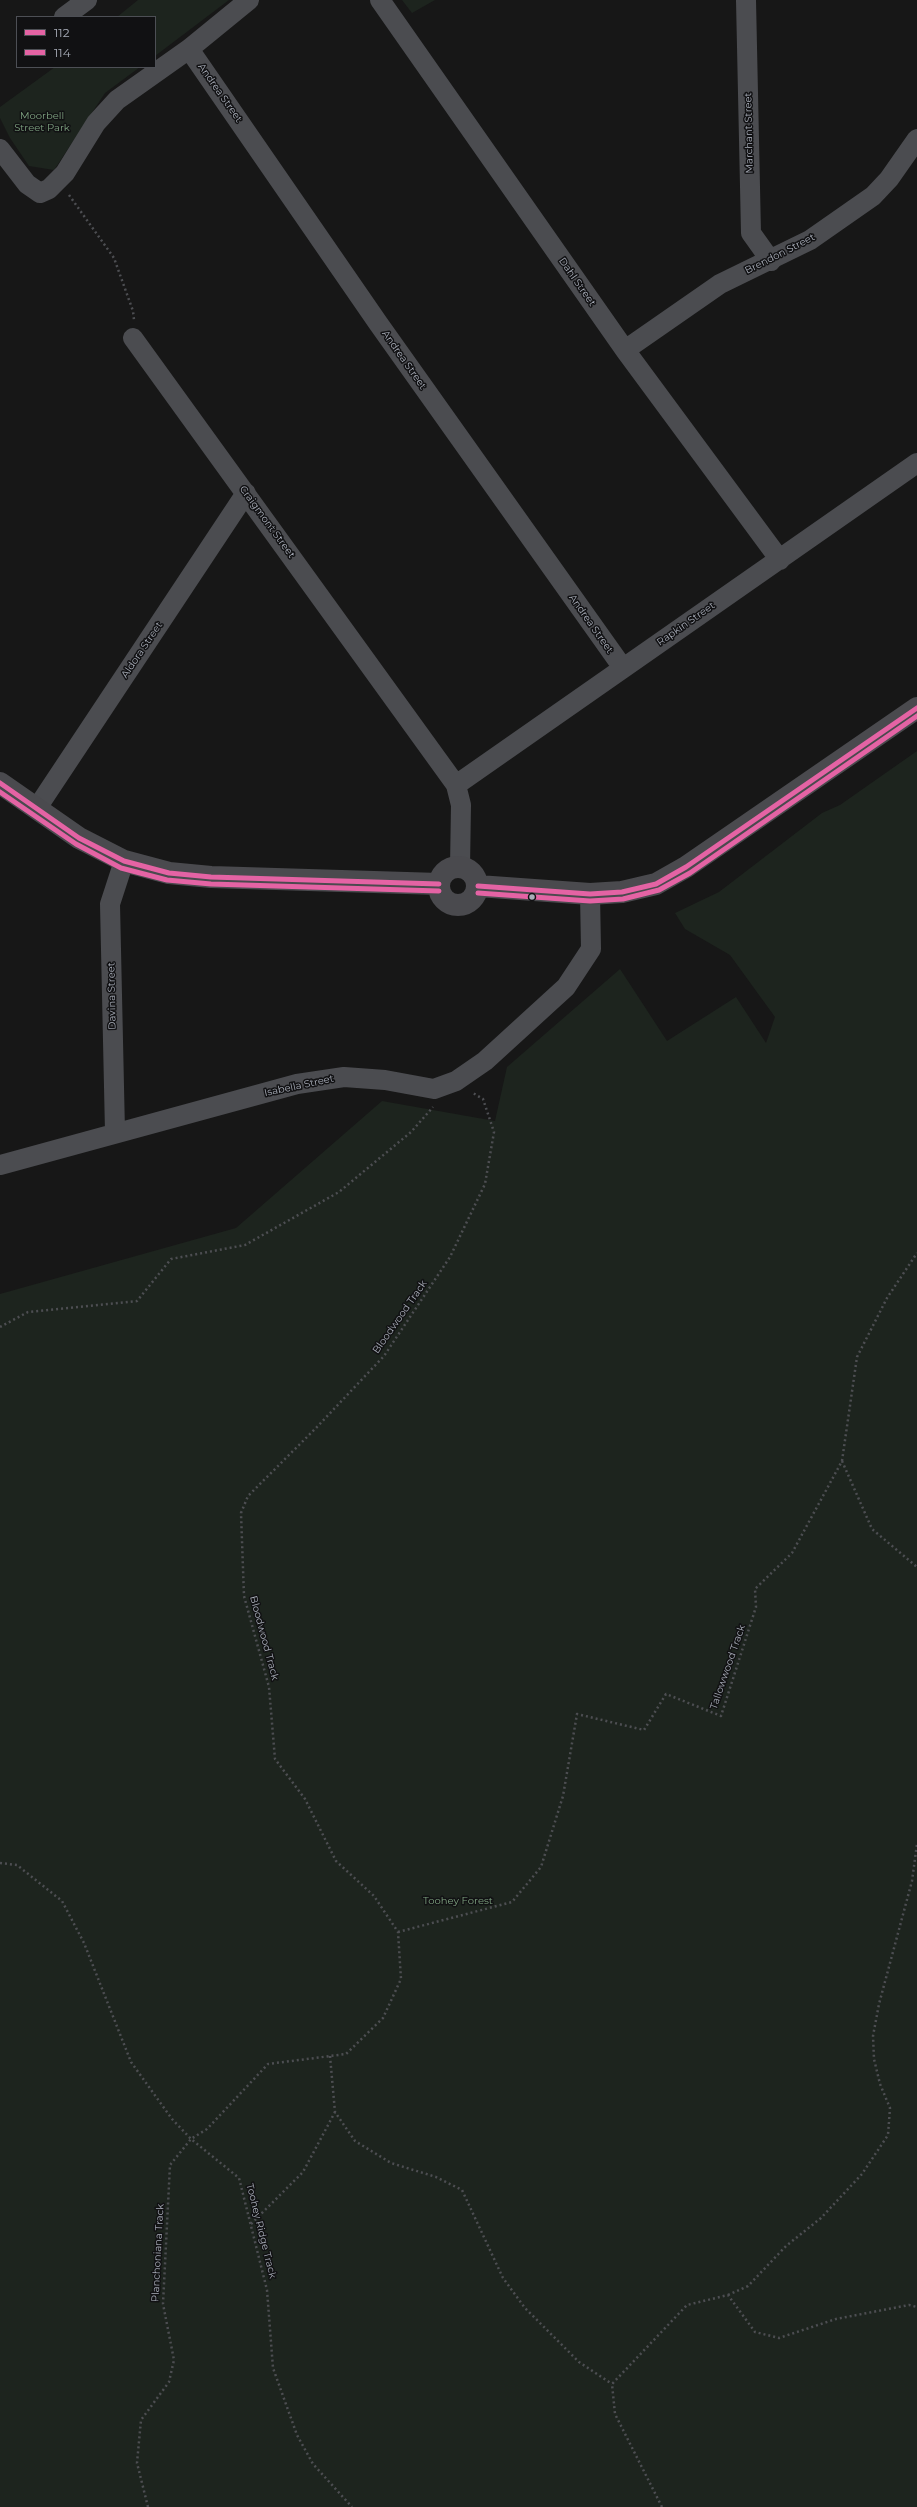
<!DOCTYPE html>
<html>
<head>
<meta charset="utf-8">
<style>
  body { margin:0 }
  #map { position:relative; width:917px; height:2507px; overflow:hidden; background:#171717; font-family:Montserrat,sans-serif }
  canvas { display:block }
  .legend { position:absolute; left:16px; top:16px; width:140px; height:52px; box-sizing:border-box; background:#111113; border:1px solid #4d4f55; margin:0; padding:5px 7px; list-style:none; font-size:12px; color:#a8adb8 }
  .legend li { display:flex; align-items:center; gap:8px; height:20px }
  .legend b { width:20px; border:1px solid #4d4f55 }
</style>
</head>
<body>
<div id="map">
<canvas width="917" height="2507"></canvas>
<ul class="legend">
<li><b style="height:5px;background:#e463a4"></b>112</li>
<li><b style="height:5px;background:#e463a4"></b>114</li>
</ul>
</div>
<script>
const ctx = document.querySelector('canvas').getContext('2d');
ctx.lineJoin = 'round';
function paint(path, color) {
  ctx.fillStyle = color;
  ctx.fill(path, 'evenodd');
}
function poly(rows) {
  const path = new Path2D();
  for (const r of rows) {
    if (r.length === 3) {
      path.moveTo(r[0] + r[2], r[1]);
      path.arc(r[0], r[1], r[2], 0, 2 * Math.PI);
      continue;
    }
    path.moveTo(r[0], r[1]);
    for (let i = 2; i < r.length; i += 2) path.lineTo(r[i], r[i + 1]);
  }
  return path;
}
function stroke(path, color, width, dash) {
  ctx.strokeStyle = color;
  ctx.lineWidth = width;
  ctx.lineCap = dash ? 'butt' : 'round';
  ctx.setLineDash(dash || []);
  ctx.stroke(path);
}
function drawText(font, color, halo, rows, align = 'center') {
  ctx.font = font + ' Montserrat,sans-serif';
  ctx.lineWidth = 3;
  ctx.setLineDash([]);
  ctx.textBaseline = 'middle';
  ctx.strokeStyle = halo;
  ctx.fillStyle = color;
  for (const [text, x, y, turn = 0] of rows) {
    ctx.save();
    ctx.translate(x, y);
    ctx.rotate((+turn || 0) * Math.PI / 180);
    ctx.textAlign = isNaN(turn) ? turn : align;
    if (halo) ctx.strokeText(text, 0, 0);
    ctx.fillText(text, 0, 0);
    ctx.restore();
  }
}
paint(poly([
  [138,0,229,0,155,56,155,17,117,17],
  [402,0,435,0,412,13],
  [55,67,140,67,105,93,54,170,29,166,10,138,0,118,0,107],
  [917,751,917,2507,0,2507,0,1294,236,1228,382,1101,495,1121,507,1067,620,969,667,1041,736,997,766,1043,775,1017,730,955,685,929,675,913,719,892,822,813,840,805]
]), '#1d241e');
stroke(poly([
  [69,195,114,258,133,311,134,320],
  [0,1327,28,1312,137,1301,171,1259,245,1245,339,1192,411,1132,433,1107],
  [842,1461,872,1529,917,1567],
  [0,1863,17,1865,62,1901,84,1943,131,2062,172,2119,191,2139,239,2178,267,2290,273,2368,297,2435,313,2464,352,2507],
  [398,1932,512,1902,541,1867,563,1796,577,1714,644,1730,666,1694,721,1716,756,1607,755,1589,792,1553,842,1461,857,1357,887,1298,917,1253],
  [330,2056,335,2112,355,2141,391,2163,436,2177,462,2190,503,2278,525,2308,579,2362,612,2384],
  [251,2224,303,2172,335,2112],
  [728,2295,748,2286,786,2246,821,2218,862,2174,888,2135,890,2108,880,2084,874,2059,873,2036,879,2004,912,1881,917,1844],
  [148,2507,137,2463,141,2420,169,2382,174,2360,163,2304,170,2165,191,2139,207,2129,268,2064,346,2054,383,2018,401,1979,398,1932,374,1896,336,1861,305,1799,275,1759,269,1687,244,1596,241,1513,248,1496,316,1428,384,1356,450,1257,485,1184,494,1132,483,1099,473,1093],
  [662,2507,615,2414,612,2384,687,2305,728,2295,755,2332,779,2338,836,2319,909,2305,917,2307]
]), '#4d4e52', 2.5, [2, 3]);
stroke(poly([
  [380,0,625,350,780,560],
  [746,0,751,233,771,261],
  [64,17,87,0],
  [189,49,378,323,623,668],
  [0,149,27,184,40,193,49,189,65,173,96,123,117,100,189,49,249,0],
  [133,338,456,785,461,805,460,867],
  [625,350,720,284,810,240,873,196,889,179,917,139],
  [456,785,917,463],
  [37,808,246,493],
  [115,1132,110,904,124,861],
  [0,1165,297,1084,344,1077,385,1080,434,1089,456,1081,485,1061,566,987,591,949,590,894]
]), '#4b4c50', 20);
stroke(poly([
  [0,783,79,838,124,861,169,873,211,877,439,884],
  [458,886,19],
  [478,886,590,894,622,892,656,884,686,867,917,708]
]), '#4a4a4e', 22);
stroke(poly([
  [0,783,79,838,124,861,169,873,211,877,439,884],
  [478,886,590,894,622,892,656,884,686,867,917,708]
]), '#e463a4', 5);
stroke(poly([
  [0,792,76,844,121,868,167,880,211,884,439,891],
  [478,893,590,901,623,899,659,890,690,873,917,716]
]), '#e463a4', 5);
for (const [x, y, r, color] of [
  [532,897,3.5,"#a8adb8"]
]) {
  const dot = new Path2D();
  dot.arc(x, y, r, 0, 2 * Math.PI);
  ctx.fillStyle = color;
  ctx.fill(dot);
  stroke(dot, '#111113', 1.5);
}
drawText('10px', '#a8adb8', '#111113', [
  ["Andrea Street",220,93,55],
  ["Marchant Street",749,133,-91],
  ["Brendon Street",780,254,-27],
  ["Dahl Street",577,282,55],
  ["Andrea Street",404,360,55],
  ["Craigmont Street",267,522,54],
  ["Andrea Street",591,624,55],
  ["Rapkin Street",686,624,-35],
  ["Aldora Street",142,650,-56],
  ["Davina Street",112,996,-91],
  ["Isabella Street",299,1086,-12],
  ["Bloodwood Track",400,1317,-55],
  ["Bloodwood Track",264,1638,75],
  ["Tallowwood Track",728,1667,-71],
  ["Toohey Ridge Track",261,2231,76],
  ["Planchoniana Track",158,2253,-87]
]);
drawText('10px', '#7fa381', '#111113', [
  ["Moorbell",42,116],
  ["Street Park",42,128],
  ["Toohey Forest",458,1901]
]);
</script>
</body>
</html>
